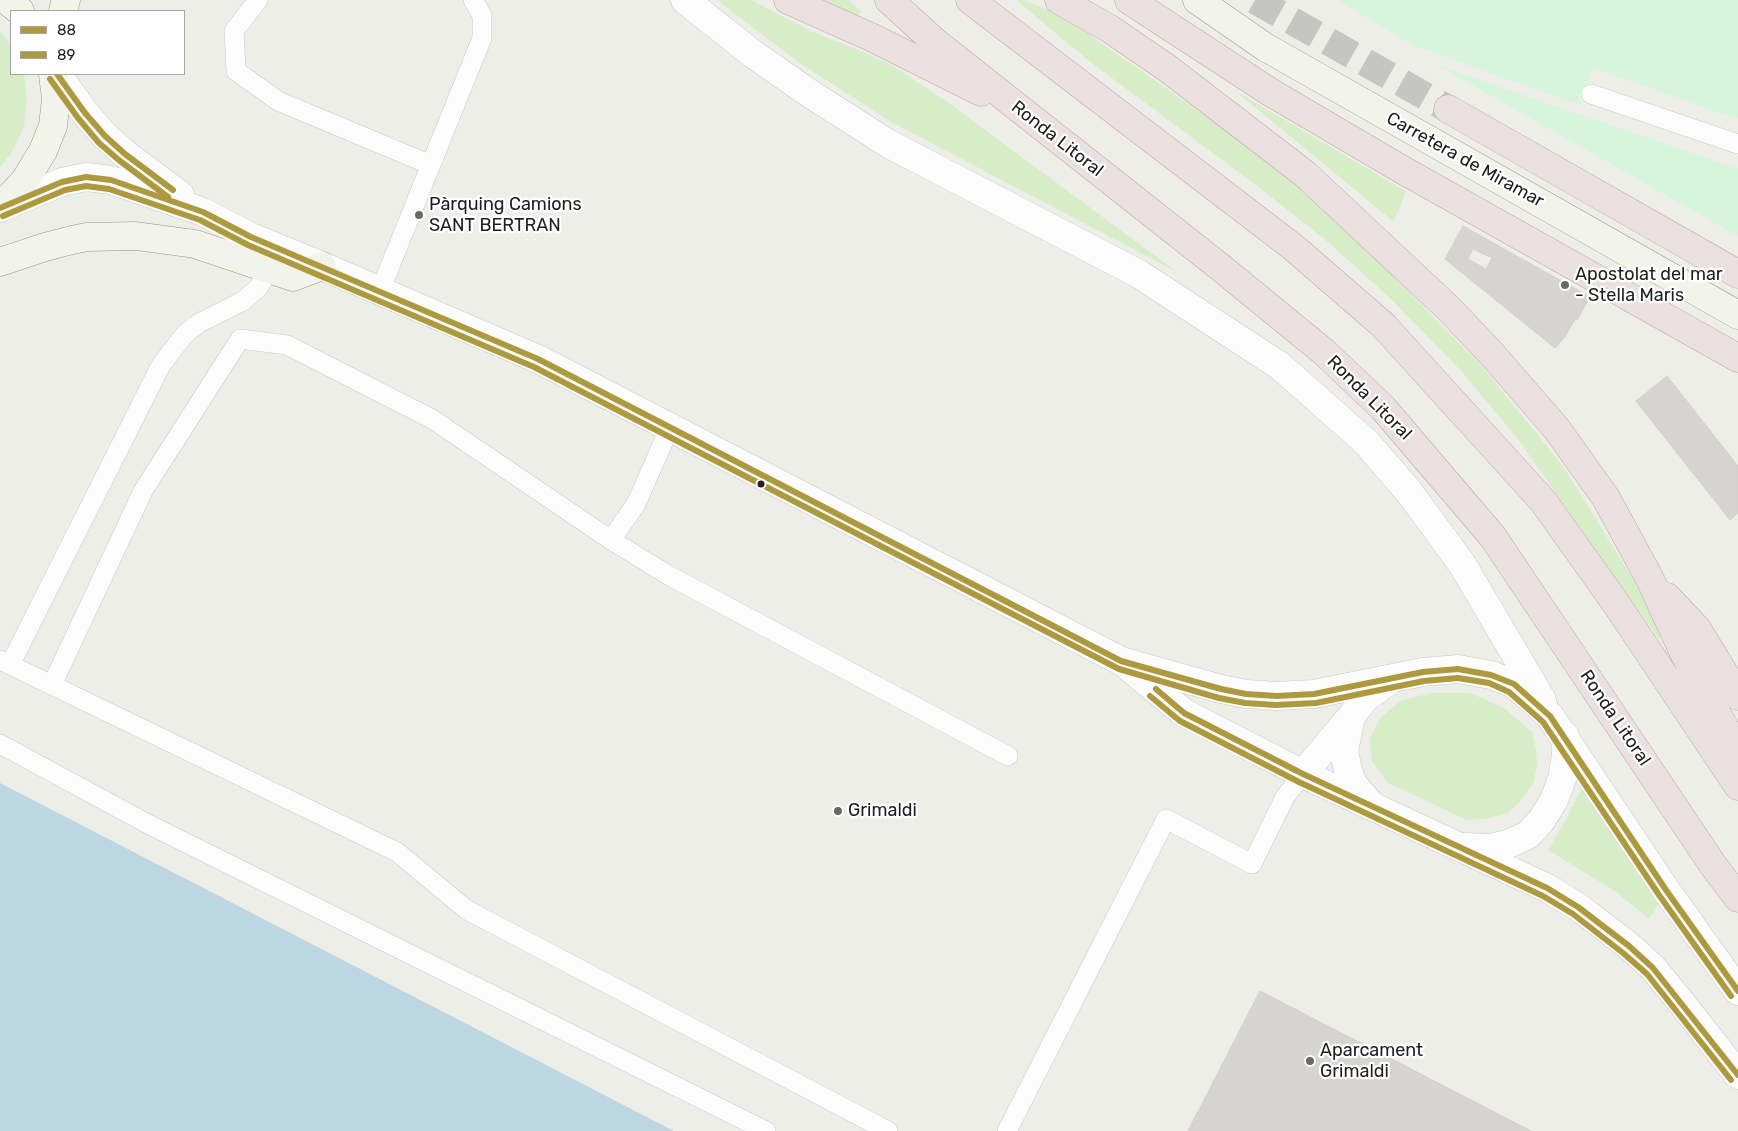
<!DOCTYPE html>
<html>
<head>
<meta charset="utf-8">
<style>
  body { margin:0 }
  #map { position:relative; width:1738px; height:1131px; overflow:hidden; background:#eeeee9; font-family:Rubik,sans-serif }
  canvas { display:block }
  .legend { position:absolute; left:10px; top:10px; width:175px; height:65px; box-sizing:border-box; background:#fff; border:1px solid #a6a6a6; margin:0; padding:6px 9px; list-style:none; font-size:15px; color:#202020 }
  .legend li { display:flex; align-items:center; gap:10px; height:25px }
  .legend b { width:25px; border:1px solid #a6a6a6 }
</style>
</head>
<body>
<div id="map">
<canvas width="1738" height="1131"></canvas>
<ul class="legend">
<li><b style="height:6px;background:#ad9a3f"></b>88</li>
<li><b style="height:6px;background:#ad9a3f"></b>89</li>
</ul>
</div>
<script>
const ctx = document.querySelector('canvas').getContext('2d');
ctx.lineJoin = 'round';
function paint(path, color) {
  ctx.fillStyle = color;
  ctx.fill(path, 'evenodd');
}
function poly(rows) {
  const path = new Path2D();
  for (const r of rows) {
    path.moveTo(r[0], r[1]);
    for (let i = 2; i < r.length; i += 2) path.lineTo(r[i], r[i + 1]);
  }
  return path;
}
function stroke(path, color, width, dash) {
  ctx.strokeStyle = color;
  ctx.lineWidth = width;
  ctx.lineCap = dash ? 'butt' : 'round';
  ctx.setLineDash(dash || []);
  ctx.stroke(path);
}
function drawText(font, color, halo, rows, align = 'center') {
  ctx.font = font + ' Rubik,sans-serif';
  ctx.lineWidth = 4.5;
  ctx.setLineDash([]);
  ctx.textBaseline = 'middle';
  ctx.strokeStyle = halo;
  ctx.fillStyle = color;
  for (const [text, x, y, turn = 0] of rows) {
    ctx.save();
    ctx.translate(x, y);
    ctx.rotate((+turn || 0) * Math.PI / 180);
    ctx.textAlign = isNaN(turn) ? turn : align;
    if (halo) ctx.strokeText(text, 0, 0);
    ctx.fillText(text, 0, 0);
    ctx.restore();
  }
}
paint(poly([
  [717,0,751,0,813,32,864,52,891,65,942,98,1177,272,893,123,801,64],
  [818,0,848,0,861,11,856,16],
  [1016,0,1024,0,1060,14,1220,126,1309,194,1385,268,1480,364,1563,466,1662,626,1659,639,1517,438,1462,372,1391,299,1328,242,1261,189,1089,61],
  [0,31,11,46,11,74,24,74,27,101,24,127,12,152,0,167],
  [1234,90,1406,191,1394,222],
  [1431,693,1470,693,1504,708,1532,732,1536,750,1537,766,1533,784,1519,803,1508,813,1485,819,1467,820,1388,783,1372,762,1370,738,1380,718,1400,701],
  [1581,789,1658,904,1649,919,1615,891,1548,850,1569,814]
]), '#d6edc7');
paint(poly([
  [1337,0,1738,0,1738,119,1593,68,1579,105,1413,45],
  [1437,65,1738,169,1738,236]
]), '#d6f5db');
paint(poly([
  [0,783,674,1131,0,1131]
]), '#bcd6e2');
const building = poly([
  [1463,226,1590,297,1577,320,1575,319,1565,337,1555,348,1445,259,1463,226],
  [1473,249,1492,258,1486,269,1468,259,1473,249],
  [1667,376,1738,466,1738,513,1730,520,1636,401,1667,376],
  [1260,991,1531,1131,1188,1131,1260,991]
]);
paint(building, '#d5d4d0');
stroke(building, '#d1cfca', 1);
stroke(poly([
  [1255,0,1448,109]
]), '#c5c5c1', 28, [28, 14]);
const lane = poly([
  [258,0,234,31,236,71,278,101,431,165],
  [1591,94,1738,144],
  [380,291,482,38,482,15,473,0],
  [670,427,636,504,611,540,668,575,1008,756],
  [0,660,397,852,467,910,888,1131],
  [10,665,161,365,185,334,199,323,243,301,258,288,275,260],
  [52,685,143,491,240,339,287,345,432,419,611,540],
  [0,744,146,823,766,1131],
  [1007,1131,1166,819,1252,864,1285,797,1303,774]
]);
const street = poly([
  [685,0,753,54,812,95,889,144,1139,274,1280,366,1366,442,1409,492,1462,564,1542,700],
  [57,74,85,113,105,136,125,154,180,195],
  [0,208,62,182,86,177,111,180,203,212,251,237,322,266,538,359,1121,661,1221,689,1246,694,1277,696,1314,694,1423,672,1458,669,1491,675,1514,684,1550,716,1666,890,1738,991],
  [1130,668,1184,713,1203,723,1303,774,1547,888,1578,907,1629,946,1653,968,1680,1001,1738,1075],
  [1303,774,1350,718],
  [1371,805,1353,784,1348,771,1344,751,1351,717,1365,698,1389,681],
  [1464,847,1490,848,1508,844,1528,835,1541,821,1554,800,1562,779,1566,756,1565,736]
]);
const secondary = poly([
  [6,0,20,11],
  [1197,0,1265,47,1738,315],
  [63,11,66,0],
  [0,207,24,182,43,151,53,126,56,99,53,74],
  [0,262,45,247,72,240,87,237,136,236,195,244,293,277,322,266]
]);
const highway = poly([
  [788,0,873,38,981,92],
  [889,0,935,42,1220,267,1324,352,1383,408,1493,537,1713,865,1738,898],
  [970,0,1293,247,1383,325,1543,501,1615,602,1738,786],
  [1059,0,1110,29,1167,68,1305,174,1447,307,1490,352,1556,428,1606,498,1650,579,1683,651,1738,752],
  [1129,0,1270,92,1401,169,1738,358],
  [1448,109,1738,274],
  [1667,597,1697,629,1738,696]
]);
stroke(lane, '#c7c7c5', 20);
stroke(street, '#c7c7c5', 29);
stroke(secondary, '#949980', 29);
stroke(highway, '#c4a0a5', 29);
stroke(lane, '#fcfcfc', 19);
stroke(street, '#fcfcfc', 28);
stroke(secondary, '#f2f4eb', 28);
stroke(highway, '#ebe0e0', 28);
stroke(poly([
  [57,74,85,113,105,136,125,154,173,190],
  [0,208,62,182,86,177,111,180,203,212,251,237,538,359,1121,661,1221,689,1246,694,1277,696,1314,694,1423,672,1458,669,1491,675,1514,684,1550,716,1666,890,1738,991],
  [1156,689,1184,713,1303,774,1547,888,1578,907,1629,946,1653,968,1738,1075]
]), '#ad9a3f', 6);
stroke(poly([
  [50,79,78,118,99,143,120,161,168,197],
  [3,216,65,190,86,186,109,189,200,220,248,245,534,367,1119,669,1219,698,1245,703,1276,705,1316,703,1424,681,1458,678,1489,683,1509,692,1543,722,1659,895,1731,996],
  [1150,696,1180,721,1299,782,1543,896,1573,914,1623,953,1647,974,1731,1080]
]), '#ad9a3f', 6);
for (const [x, y, r, color] of [
  [419,215,5,"#686866"],
  [1565,285,5,"#686866"],
  [761,484,4.5,"#202020"],
  [838,811,5,"#686866"],
  [1310,1061,5,"#686866"]
]) {
  const dot = new Path2D();
  dot.arc(x, y, r, 0, 2 * Math.PI);
  ctx.fillStyle = color;
  ctx.fill(dot);
  stroke(dot, '#fff', 2);
}
drawText('18px', '#202020', '#fff', [
  ["Ronda Litoral",1057,139,38],
  ["Carretera de Miramar",1465,160,29],
  ["Ronda Litoral",1369,398,45],
  ["Ronda Litoral",1615,718,56]
]);
drawText('18px', '#202020', '#fff', [
  ["Pàrquing Camions",429,205],
  ["SANT BERTRAN",429,226],
  ["Apostolat del mar",1575,275],
  ["- Stella Maris",1575,296],
  ["Grimaldi",848,811],
  ["Aparcament",1320,1051],
  ["Grimaldi",1320,1072]
], 'left');
</script>
</body>
</html>
